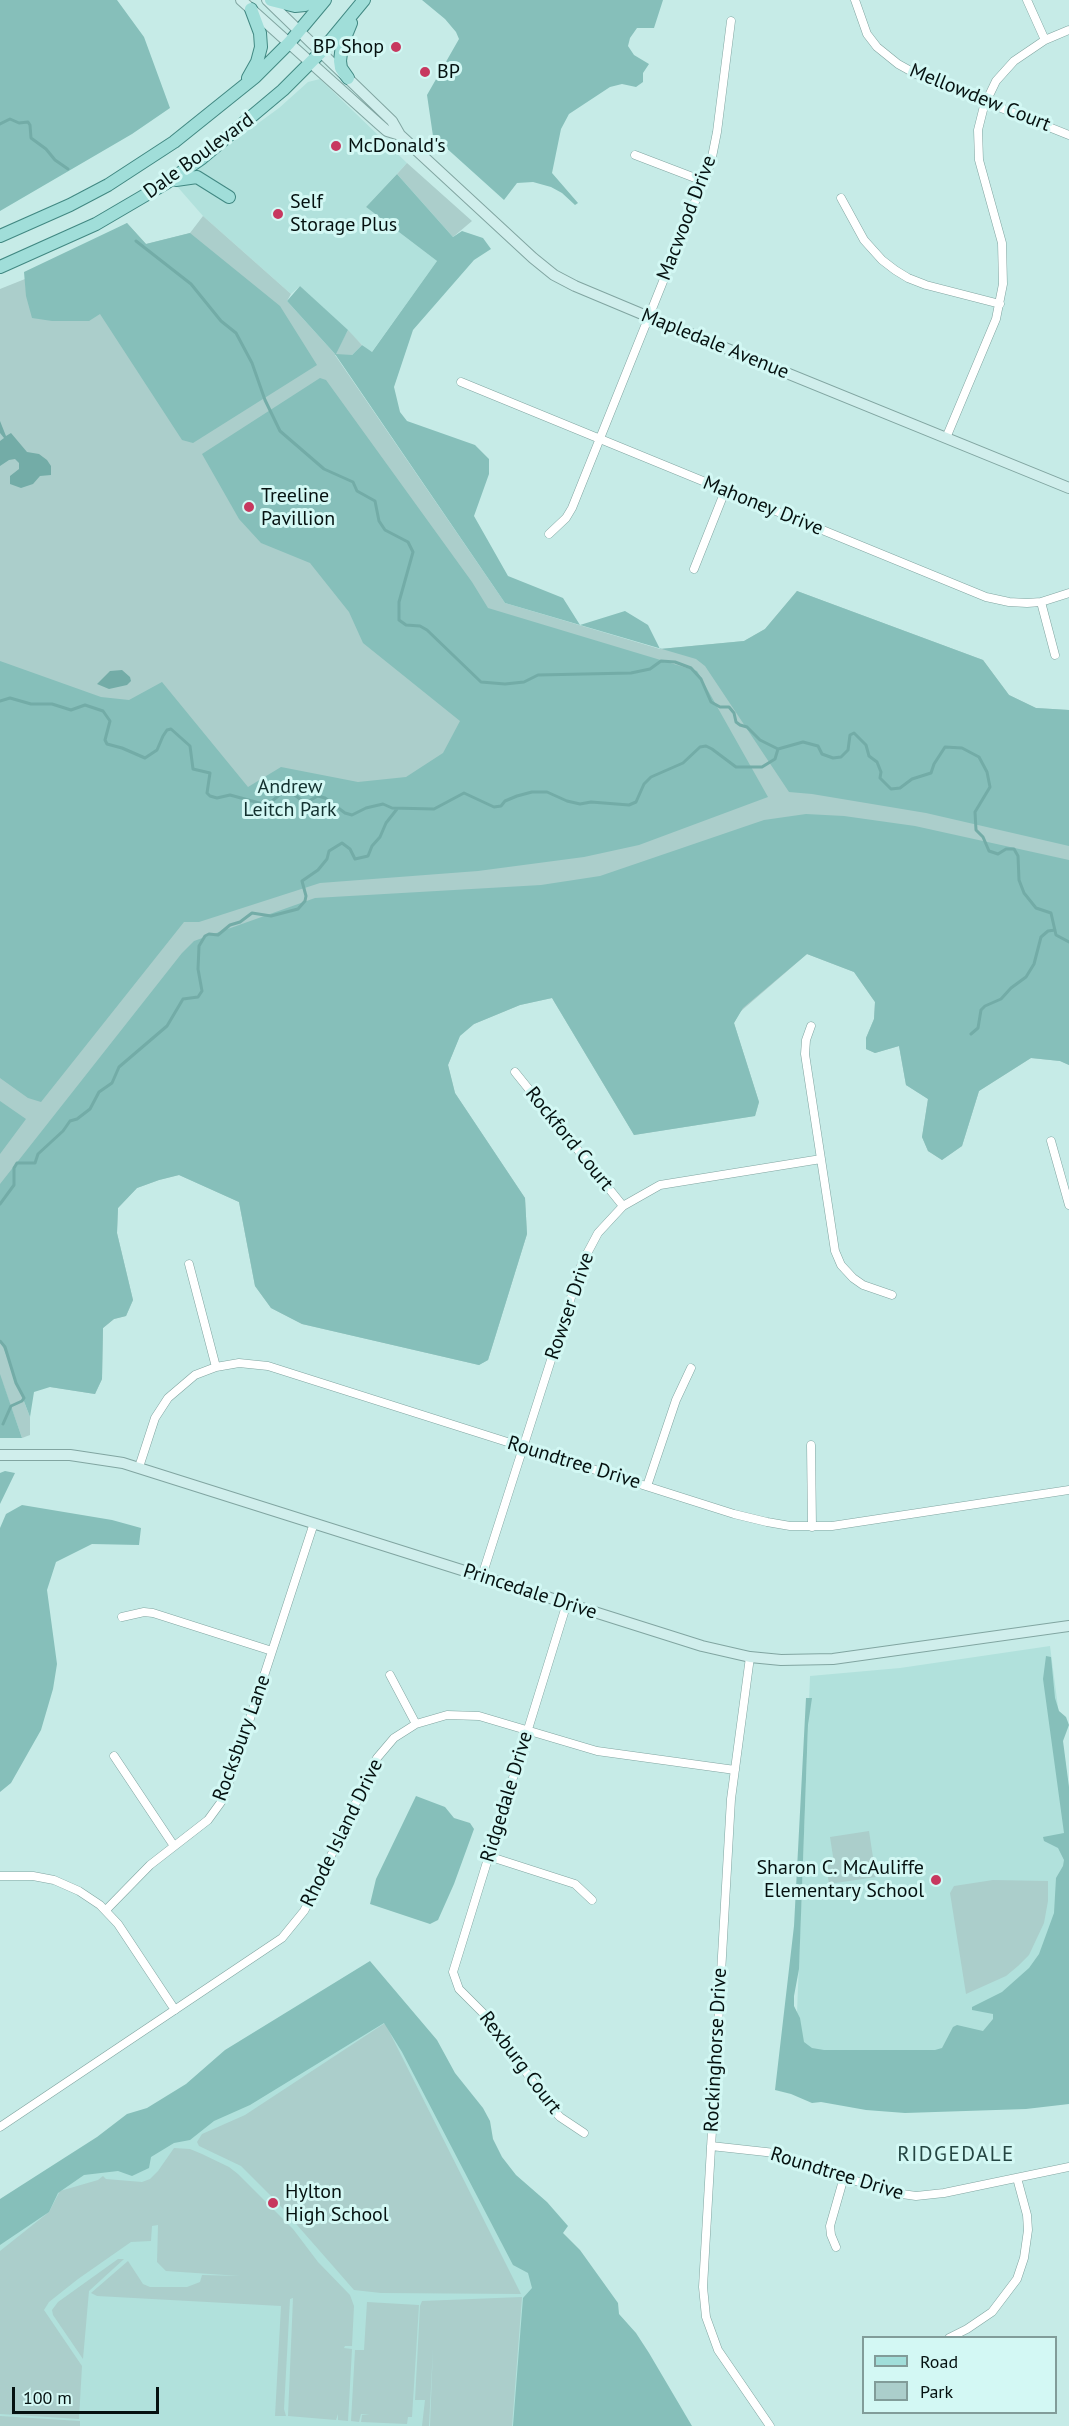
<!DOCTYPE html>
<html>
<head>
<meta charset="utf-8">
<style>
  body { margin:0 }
  #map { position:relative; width:1069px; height:2426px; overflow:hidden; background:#c6ebe7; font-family:"PT Sans",sans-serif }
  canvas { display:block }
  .legend { position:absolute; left:862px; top:2336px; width:195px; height:78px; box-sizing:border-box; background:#d3f8f4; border:2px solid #819c99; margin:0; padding:8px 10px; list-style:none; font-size:18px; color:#051110 }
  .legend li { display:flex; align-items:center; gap:12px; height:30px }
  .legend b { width:30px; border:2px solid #819c99 }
  .scale { position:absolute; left:12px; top:2387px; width:147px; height:27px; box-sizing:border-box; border:3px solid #051110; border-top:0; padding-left:8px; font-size:18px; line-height:21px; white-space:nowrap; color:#051110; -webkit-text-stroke:4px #d3f8f4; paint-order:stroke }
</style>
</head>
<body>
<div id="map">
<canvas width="1069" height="2426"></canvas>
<ul class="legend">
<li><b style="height:8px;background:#a0ded9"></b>Road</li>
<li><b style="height:16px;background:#abcecb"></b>Park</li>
</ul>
<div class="scale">100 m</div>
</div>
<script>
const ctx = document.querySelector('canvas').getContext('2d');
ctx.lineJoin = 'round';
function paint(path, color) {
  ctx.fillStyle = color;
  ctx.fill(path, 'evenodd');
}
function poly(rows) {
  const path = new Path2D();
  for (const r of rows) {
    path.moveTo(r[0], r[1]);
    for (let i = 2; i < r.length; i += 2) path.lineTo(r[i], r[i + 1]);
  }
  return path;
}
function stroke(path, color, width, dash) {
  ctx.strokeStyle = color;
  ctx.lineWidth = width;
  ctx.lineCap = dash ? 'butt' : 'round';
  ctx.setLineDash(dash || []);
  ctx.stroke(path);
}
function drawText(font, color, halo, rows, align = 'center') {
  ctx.font = font + ' "PT Sans",sans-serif';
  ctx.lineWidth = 6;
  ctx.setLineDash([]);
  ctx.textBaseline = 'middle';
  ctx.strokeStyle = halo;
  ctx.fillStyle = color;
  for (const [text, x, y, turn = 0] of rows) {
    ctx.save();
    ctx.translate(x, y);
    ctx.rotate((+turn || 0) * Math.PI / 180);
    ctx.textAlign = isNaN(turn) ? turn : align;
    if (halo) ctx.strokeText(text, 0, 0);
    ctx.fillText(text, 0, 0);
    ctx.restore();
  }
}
paint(poly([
  [320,79,407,163,366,207,437,261,371,353,300,286,291,294,203,216,175,184,279,108,308,82],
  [1050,1646,1069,1791,1069,2098,794,2091,810,1676,900,1668],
  [364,1972,687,2426,0,2426,0,2215]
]), '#b1e1dc');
paint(poly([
  [407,163,472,221,453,237,397,174],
  [203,216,291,294,287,301,335,354,348,330,362,345,352,355,335,355,505,603,660,649,744,641,765,629,797,591,983,660,1009,695,1036,708,1069,710,1069,1065,1060,1061,1031,1058,979,1091,962,1146,942,1160,928,1151,922,1137,928,1099,906,1085,899,1046,875,1053,866,1049,866,1038,874,1019,875,1002,854,972,807,954,740,1012,734,1023,759,1102,755,1116,634,1135,552,998,520,1005,474,1024,460,1035,448,1065,455,1093,525,1198,527,1234,488,1360,479,1365,302,1324,271,1308,255,1286,239,1202,179,1175,159,1180,137,1188,118,1208,117,1233,133,1300,126,1316,114,1319,103,1328,102,1379,95,1394,50,1387,18,1386,30,1417,30,1435,22,1438,3,1384,0,1384,0,289,35,275,127,223,146,244,190,233],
  [869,1831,876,1877,829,1884,826,1865,834,1863,830,1837],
  [993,1880,1048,1881,1048,1901,1044,1923,1029,1955,1018,1966,1006,1976,966,1994,950,1893,954,1886],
  [385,2023,521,2294,381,2293,354,2290,276,2201,241,2166,199,2146,197,2142,202,2134,245,2115],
  [174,2148,190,2149,202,2154,229,2167,238,2174,293,2229,318,2262,350,2295,354,2306,352,2346,345,2346,344,2348,352,2349,348,2421,338,2420,338,2414,336,2420,288,2416,293,2298,290,2299,284,2409,286,2416,275,2416,281,2306,97,2296,91,2293,128,2261,143,2284,150,2287,187,2287,200,2282,202,2275,240,2276,166,2271,157,2262,158,2225,152,2226,151,2241,131,2242,78,2279,49,2302,44,2310,82,2366,79,2419,0,2414,0,2251,49,2212,60,2191,98,2180,103,2176,106,2179,142,2182,150,2179,158,2171],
  [118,2259,124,2259,89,2291,83,2359,53,2315,52,2310,58,2302],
  [522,2297,512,2426,430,2426,433,2348,429,2426,422,2426,425,2400,415,2400,420,2306,422,2301],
  [367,2302,419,2305,412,2417,408,2417,407,2424,361,2422,362,2415,370,2415,361,2414,359,2422,351,2421,355,2350,364,2350],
  [0,2416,80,2421,80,2426,0,2426]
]), '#abcecb');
paint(poly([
  [0,0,117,0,144,37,170,108,132,134,0,211],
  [422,0,663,0,654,28,637,28,630,38,628,46,634,55,649,64,643,73,643,82,636,87,622,84,610,87,569,114,561,129,552,173,578,203,575,205,562,193,551,187,533,182,517,183,504,200,433,136,427,95,459,39,456,32,445,19],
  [397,174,453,237,462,231,483,238,491,249,474,260,413,330,394,387,400,412,407,421,475,445,489,459,489,474,474,516,508,576,563,598,580,625,625,611,648,625,660,649,744,641,765,629,797,591,983,660,1009,695,1036,708,1069,710,1069,846,926,813,812,794,789,792,705,666,696,659,505,603,335,354,287,301,300,286,348,330,336,354,352,355,362,345,372,352,437,261,366,207],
  [127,223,146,244,190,233,280,306,317,365,193,443,182,440,100,314,89,321,52,321,32,318,26,296,24,272],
  [320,378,326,380,472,582,488,608,697,671,768,797,639,845,584,857,478,871,320,883,199,922,184,922,41,1102,28,1098,0,1078,0,661,101,697,129,700,162,682,248,787,281,767,358,782,406,777,443,753,460,721,363,643,349,612,310,563,261,543,239,519,202,454],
  [806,814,844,816,915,826,1069,860,1069,1065,1060,1061,1031,1058,979,1091,962,1146,942,1160,928,1151,922,1137,928,1099,906,1085,899,1046,875,1053,866,1049,866,1038,874,1019,875,1002,854,972,807,954,743,1008,734,1023,759,1102,755,1116,634,1135,552,998,520,1005,474,1024,460,1036,448,1065,455,1093,525,1198,527,1234,488,1360,479,1365,302,1324,271,1308,255,1286,239,1202,179,1175,159,1180,137,1188,118,1208,117,1233,133,1300,126,1316,114,1319,103,1328,102,1379,95,1394,50,1387,34,1392,30,1417,0,1339,0,1184,182,953,194,941,315,898,541,885,600,876,764,820],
  [0,1101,26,1119,0,1154],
  [0,1374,22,1438,0,1438],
  [5,1471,15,1473,0,1504,0,1473],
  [22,1505,112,1520,141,1528,139,1545,92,1544,56,1562,47,1590,57,1664,53,1689,41,1730,11,1783,0,1792,0,1528,6,1514],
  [1046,1656,1051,1657,1055,1698,1059,1711,1066,1717,1069,1725,1063,1741,1069,1787,1069,2104,1026,2109,905,2113,866,2110,821,2102,812,2103,791,2094,775,2090,794,1926,806,1698,812,1698,808,1725,799,1969,794,1996,794,2006,800,2018,804,2042,812,2048,824,2050,935,2050,942,2048,953,2027,957,2025,983,2031,993,2019,993,2014,972,2010,972,2007,1002,1992,1029,1968,1039,1954,1054,1913,1056,1878,1063,1866,1064,1860,1058,1848,1044,1841,1043,1837,1064,1833,1043,1679],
  [416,1796,445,1807,454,1818,470,1823,474,1829,454,1884,438,1920,430,1924,370,1904,376,1879],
  [370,1961,437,2040,455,2073,483,2108,490,2121,493,2139,502,2157,516,2175,547,2202,568,2226,563,2233,580,2250,618,2303,619,2314,636,2333,649,2353,692,2426,513,2426,523,2298,532,2288,528,2273,513,2265,402,2052,384,2023,250,2105,214,2121,190,2140,174,2143,151,2157,149,2168,132,2176,118,2171,84,2175,58,2193,49,2212,0,2245,0,2199,97,2137,127,2114,147,2108,186,2084,225,2050]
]), '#86bfba');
paint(poly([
  [0,421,6,436,11,433,27,452,39,454,47,460,51,466,51,475,40,476,33,484,21,488,10,484,10,476,19,469,19,463,15,459,9,460,0,466,0,441,4,438,0,433],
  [122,670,130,677,131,681,127,685,109,689,97,684,110,671]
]), '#73aca7');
stroke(poly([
  [0,124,10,119,19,123,28,122,30,125,31,138,46,149,55,160,68,169],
  [136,241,191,284,221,321,236,333,252,363,265,400,280,431,324,469,353,482,357,491,375,501,379,521,385,530,408,542,413,552,399,602,399,620,406,625,420,626,427,630,481,682,505,684,524,682,538,675,631,673,650,669,661,661,675,662,691,668,701,679,711,702,720,707,729,707,734,713,736,722,740,725,747,727,760,740,778,749],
  [0,701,10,698,31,704,52,704,71,710,85,705,103,711,110,721,105,740,107,744,122,748,145,758,157,750,163,736,167,730,171,729,190,746,193,769,210,773,207,793,210,796,217,798,230,795,263,804,271,802,284,791,291,792,305,803,318,796,325,798,345,813,352,815,366,808,383,804,392,808,434,809,464,793,494,807,501,806,505,801,517,796,532,792,547,792,567,801,580,804,591,802,629,805,636,802,644,784,651,777,683,763,700,747,706,746,712,749,736,767,762,767,775,759,778,749,803,742,818,746,822,754,833,758,841,757,848,750,850,735,854,733,866,745,869,756,877,762,881,772,880,778,891,789,900,788,912,779,931,773,934,764,945,747,962,748,979,757,987,772,990,787,975,812,976,830,983,837,989,851,998,854,1006,849,1014,849,1018,856,1019,880,1024,893,1036,908,1051,913,1056,935,1069,942],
  [971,1034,978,1028,981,1010,985,1006,1001,999,1011,988,1026,977,1034,964,1041,937,1048,931,1055,930],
  [0,1204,14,1185,14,1168,17,1163,35,1163,38,1154,63,1131,70,1121,77,1119,90,1109,99,1092,112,1083,119,1067,167,1026,183,999,198,997,202,991,198,969,199,946,205,936,209,934,218,935,230,925,240,922,252,913,271,916,298,909,305,901,306,896,302,881,318,870,327,859,329,851,342,843,350,849,355,859,368,856,372,846,380,837,386,823,397,809],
  [0,1341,5,1347,16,1383,24,1398,22,1401,11,1406,3,1424]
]), '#73aca7', 3);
const street = poly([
  [855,0,867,34,877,47,898,64,916,74,1069,135],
  [1027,0,1045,40],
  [635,155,703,181],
  [841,198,864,240,882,260,895,270,908,278,926,285,1000,304],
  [461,382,986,597,1009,602,1027,603,1041,602,1069,593],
  [946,438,996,319,1003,284,1002,243,979,160,978,130,984,106,996,81,1014,61,1045,40,1069,30],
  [549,534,566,518,572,508,711,162,717,132,731,21],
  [694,569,725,491],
  [1041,602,1055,655],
  [811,1026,806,1040,805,1054,835,1251,841,1265,853,1278,863,1285,892,1295],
  [515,1072,623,1206],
  [1051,1141,1069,1205],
  [189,1264,216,1367],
  [811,1445,812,1527],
  [139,1467,155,1418,168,1398,195,1375,216,1367,239,1363,268,1366,734,1514,767,1522,790,1526,832,1526,1069,1490],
  [647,1486,676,1400,691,1368],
  [482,1576,582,1263,598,1233,623,1206,660,1185,821,1159],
  [567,1603,453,1972,459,1989,491,2021,548,2104,560,2117,584,2133],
  [122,1617,144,1612,153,1613,272,1651],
  [750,1657,731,1799,703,2287,706,2317,718,2350,770,2426],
  [390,1675,416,1724],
  [114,1756,174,1846],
  [488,1856,575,1884,592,1900],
  [0,1876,33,1876,54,1880,79,1891,100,1905,118,1924,175,2010],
  [106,1910,150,1865,208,1820,224,1798,314,1523],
  [0,2127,282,1938,304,1911,312,1896,377,1758,394,1738,416,1724,447,1715,479,1716,597,1751,735,1770],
  [711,2146,775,2153,888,2192,916,2196,944,2193,1069,2167],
  [836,2247,831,2235,830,2226,844,2177],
  [949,2338,967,2329,992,2312,1017,2279,1024,2258,1028,2230,1027,2215,1017,2178]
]);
const secondary = poly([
  [241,0,379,124,387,131,400,135],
  [267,0,392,121,400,135,533,258,554,275,575,286,649,317,1069,488],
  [0,1455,70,1455,123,1463,702,1646,750,1657,781,1660,833,1659,1069,1626]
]);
const primary = poly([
  [271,0,295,6,305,5,314,0],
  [248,78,257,62,261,47,260,33,251,9],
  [348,78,341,68,340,61,342,45,351,23],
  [176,180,197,177,229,197],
  [0,236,70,205,108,185,174,142,255,77,289,43,325,0],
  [0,267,96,224,166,183,202,158,283,90,321,52,364,0]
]);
stroke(street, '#81a5a1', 9);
stroke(secondary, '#81a5a1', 12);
stroke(primary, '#418882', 14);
stroke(street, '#fff', 8);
stroke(secondary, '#d0eeec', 10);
stroke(primary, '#a0ded9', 12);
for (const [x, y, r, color] of [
  [396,47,6,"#c7385f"],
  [425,72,6,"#c7385f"],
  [336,146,6,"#c7385f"],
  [278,214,6,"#c7385f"],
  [249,507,6,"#c7385f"],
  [936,1880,6,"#c7385f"],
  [273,2203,6,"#c7385f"]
]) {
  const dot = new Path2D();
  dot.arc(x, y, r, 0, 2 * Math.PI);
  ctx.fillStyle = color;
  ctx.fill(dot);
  stroke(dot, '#d3f8f4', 2);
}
drawText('20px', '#051110', '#d3f8f4', [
  ["BP Shop",384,47,"right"],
  ["BP",437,72],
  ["McDonald's",348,146],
  ["Self",290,202],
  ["Storage Plus",290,225],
  ["Treeline",261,496],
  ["Pavillion",261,519],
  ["Sharon C. McAuliffe",924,1868,"right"],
  ["Elementary School",924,1891,"right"],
  ["Hylton",285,2192],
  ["High School",285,2215]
], 'left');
drawText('20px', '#051110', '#d3f8f4', [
  ["Mellowdew Court",980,98,22],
  ["Dale Boulevard",199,156,-36],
  ["Macwood Drive",687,218,-69],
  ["Mapledale Avenue",715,344,22],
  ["Mahoney Drive",763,506,22],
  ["Rockford Court",569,1139,51],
  ["Rowser Drive",570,1306,-71],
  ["Roundtree Drive",574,1463,17],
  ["Princedale Drive",530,1592,18],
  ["Rocksbury Lane",242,1738,-70],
  ["Ridgedale Drive",507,1797,-73],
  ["Rhode Island Drive",342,1833,-64],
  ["Rockinghorse Drive",716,2050,-87],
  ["Rexburg Court",520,2063,53],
  ["Roundtree Drive",837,2174,17]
]);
drawText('20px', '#13312f', '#d3f8f4', [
  ["Andrew",290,787],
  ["Leitch Park",290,810]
]);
ctx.letterSpacing = '1.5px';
drawText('21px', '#254643', '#d3f8f4', [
  ["RIDGEDALE",956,2155]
]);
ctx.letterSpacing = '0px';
</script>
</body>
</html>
